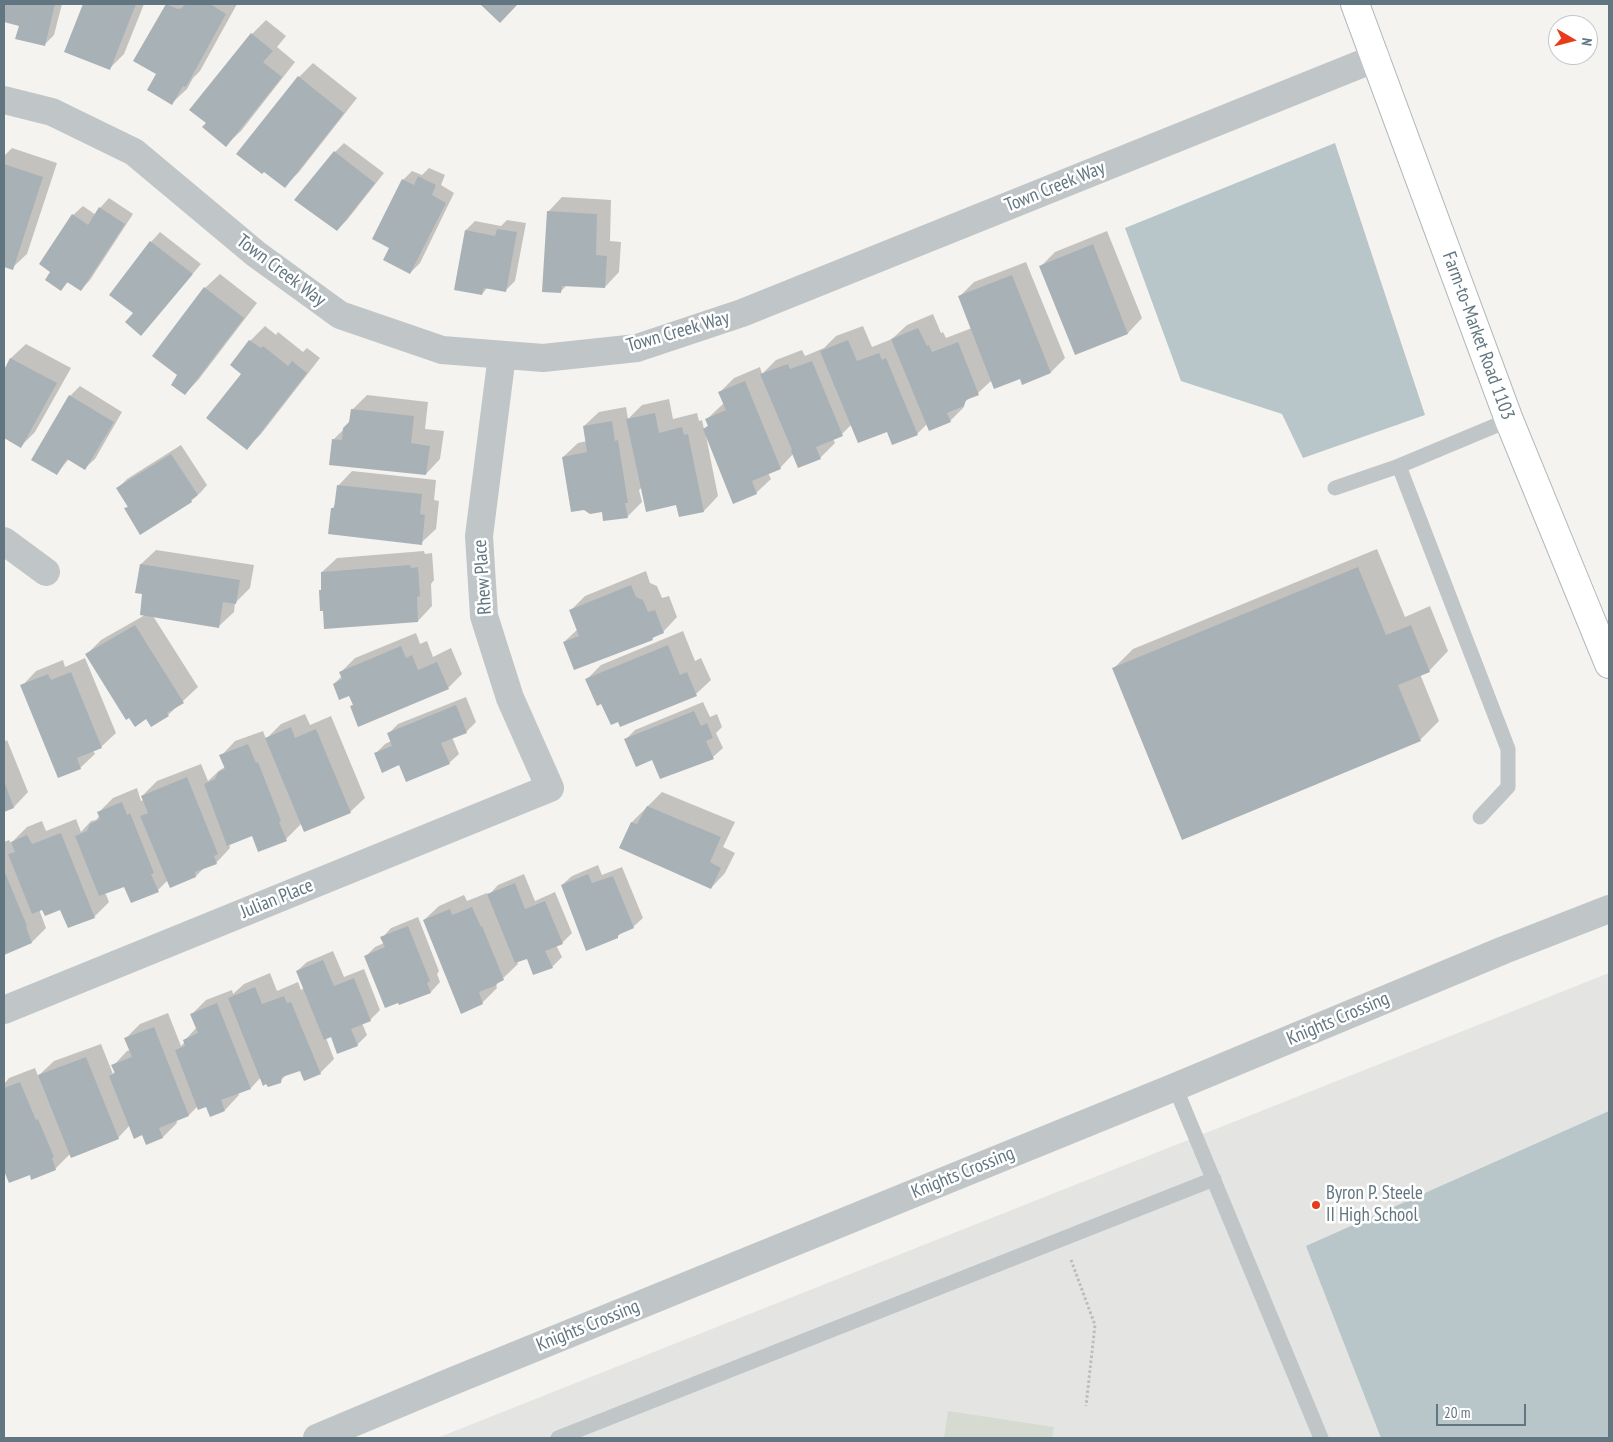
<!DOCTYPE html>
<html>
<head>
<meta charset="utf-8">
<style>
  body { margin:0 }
  #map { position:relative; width:1613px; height:1442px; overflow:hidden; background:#f4f3ef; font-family:"PT Sans Narrow",sans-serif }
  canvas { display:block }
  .frame { position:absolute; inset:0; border:5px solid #627681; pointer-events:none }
  .north { position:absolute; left:1548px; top:15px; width:50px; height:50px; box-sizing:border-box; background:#fff; border:1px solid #c0c8cd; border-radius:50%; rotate:98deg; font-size:14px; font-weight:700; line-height:20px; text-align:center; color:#627681 }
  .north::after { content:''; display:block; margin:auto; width:18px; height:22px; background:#e73b1c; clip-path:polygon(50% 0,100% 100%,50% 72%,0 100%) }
  .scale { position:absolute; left:1436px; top:1404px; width:90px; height:22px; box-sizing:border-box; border:2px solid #627681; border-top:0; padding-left:6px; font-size:15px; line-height:18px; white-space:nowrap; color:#627681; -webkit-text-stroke:4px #fff; paint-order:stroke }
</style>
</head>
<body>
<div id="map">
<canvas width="1613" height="1442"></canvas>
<div class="frame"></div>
<div class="north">N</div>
<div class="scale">20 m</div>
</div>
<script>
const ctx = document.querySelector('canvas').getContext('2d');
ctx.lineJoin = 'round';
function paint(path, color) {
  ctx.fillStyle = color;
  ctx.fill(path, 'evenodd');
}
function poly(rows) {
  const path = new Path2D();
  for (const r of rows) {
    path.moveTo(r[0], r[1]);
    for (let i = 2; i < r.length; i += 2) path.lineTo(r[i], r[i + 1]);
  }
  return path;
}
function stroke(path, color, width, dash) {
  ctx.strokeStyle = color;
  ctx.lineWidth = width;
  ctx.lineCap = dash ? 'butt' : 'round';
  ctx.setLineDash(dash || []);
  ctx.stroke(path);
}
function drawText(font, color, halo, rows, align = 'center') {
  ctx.font = font + ' "PT Sans Narrow",sans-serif';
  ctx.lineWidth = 5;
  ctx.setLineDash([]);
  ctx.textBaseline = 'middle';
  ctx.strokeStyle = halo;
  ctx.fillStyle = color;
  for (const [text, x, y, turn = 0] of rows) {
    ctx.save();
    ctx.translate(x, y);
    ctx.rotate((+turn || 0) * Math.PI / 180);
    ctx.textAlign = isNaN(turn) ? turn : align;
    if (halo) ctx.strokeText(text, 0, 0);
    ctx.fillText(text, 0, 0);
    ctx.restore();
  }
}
paint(poly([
  [1609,973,1609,1438,437,1438]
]), '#e4e5e3');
paint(poly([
  [948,1411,1054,1427,1052,1438,944,1438]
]), '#d5dbd0');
paint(poly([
  [1335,143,1425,415,1303,458,1282,414,1181,381,1125,228],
  [1609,1111,1609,1438,1381,1438,1306,1246]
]), '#b8c6c9');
paint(poly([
  [5,4,62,4,54,35,45,44,20,25,4,20],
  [84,4,144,4,124,54,110,68,66,51],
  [168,4,237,4,200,71,193,78,187,89,172,103,158,74,134,61],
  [266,20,286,36,277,47,295,62,241,131,226,145,252,34],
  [313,63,357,98,299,172,285,186,299,77],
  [344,143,384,173,347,220,337,230,335,152],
  [12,148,57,163,27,254,12,268,4,266,4,156],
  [429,168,445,175,441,185,454,193,420,263,410,273,391,247,403,180,412,171,422,175],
  [562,197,611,200,610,241,621,242,619,272,605,287,567,285,560,292,548,212],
  [109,198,133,214,90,280,81,290,68,282,61,290,52,271,73,215,83,206,96,215,100,208],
  [507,220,526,223,515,281,506,290,488,287,482,294,466,230,475,221,501,226],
  [1107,231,1142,318,1128,333,1076,354,1040,267,1055,252],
  [160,232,201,264,150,324,151,242],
  [1026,262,1065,358,1051,372,992,380,978,393,971,396,963,404,964,407,950,421,928,423,917,434,893,444,887,430,852,424,842,434,833,438,835,443,820,458,798,467,793,454,780,468,768,473,771,479,756,493,707,435,706,436,718,496,704,511,680,515,677,504,642,487,639,490,642,502,627,517,603,511,563,457,578,443,587,441,584,426,599,412,626,407,628,419,642,405,669,399,673,419,697,413,699,421,702,420,704,429,709,425,707,419,724,403,720,392,734,378,760,367,762,374,776,360,802,350,805,356,824,348,836,336,863,326,872,347,892,339,907,325,933,314,941,333,943,332,946,338,972,328,960,296,974,282],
  [220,274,257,303,199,379,185,394,179,375,205,288],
  [265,326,276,335,278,332,303,352,307,348,320,358,261,434,247,448,243,373,231,365,250,341],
  [26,344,71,368,35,432,21,446,4,437,4,373,11,358],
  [80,386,122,412,95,459,85,468,69,459,57,473,33,459,70,396],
  [367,395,428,402,425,429,444,431,440,459,426,474,333,440,351,422,352,410],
  [181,445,207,485,201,492,191,501,126,509,128,506,118,488,127,479],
  [352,471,436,480,434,500,439,501,436,529,421,543,332,509,335,505,338,486],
  [1377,549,1405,617,1430,606,1448,651,1429,671,1420,674,1439,721,1420,740,1114,668,1133,649],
  [156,550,254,565,250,588,235,603,234,612,219,626,153,616,198,687,168,715,152,726,147,718,87,654,101,640,145,615,141,564],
  [424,551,425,554,432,553,434,580,431,584,432,606,418,621,324,610,320,591,323,588,322,572,337,558],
  [646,571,650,583,657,586,662,598,669,596,677,617,663,632,657,634,652,639,564,642,578,629,570,611,585,596],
  [683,631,695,661,701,658,711,680,696,694,618,721,602,702,587,679,601,665],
  [416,633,420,644,427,641,433,657,451,648,462,674,448,688,351,706,354,704,350,694,334,684,342,676,341,672,355,658],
  [85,658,116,733,101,747,93,750,95,754,80,768,22,686,36,671,63,660,65,667],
  [466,697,476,722,466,732,452,737,459,754,449,763,400,764,376,753,385,744,391,741,388,734,398,724],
  [703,702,710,717,717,714,722,727,716,733,723,748,713,757,653,758,626,739,635,730],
  [305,714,310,725,331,716,365,798,350,812,301,824,286,839,253,834,229,844,230,848,216,863,205,867,196,876,168,880,158,890,124,885,105,892,109,902,94,917,69,927,61,908,40,909,40,912,46,928,32,942,4,954,4,842,9,840,11,843,27,827,42,821,46,831,76,819,81,832,91,821,96,820,100,815,99,812,113,798,137,788,141,801,144,800,142,796,157,781,201,764,208,781,220,770,225,767,221,756,235,741,263,731,266,739,281,724],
  [7,740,28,792,14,807,4,811,4,742],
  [662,792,735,822,723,847,735,853,725,873,711,888,620,847,632,822],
  [598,865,602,875,622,867,643,918,633,927,622,932,618,936,562,885,572,876],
  [524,874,535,901,555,892,572,933,562,943,556,945,562,957,552,967,527,957,517,961,518,964,496,985,497,988,482,1003,424,920,439,906,464,895,467,901,487,893,488,896,498,885],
  [418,917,439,971,437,974,440,982,431,992,400,1003,366,956,375,947,384,943,382,938,391,928],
  [333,951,344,977,364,969,380,1010,370,1020,362,1023,367,1035,357,1045,332,1036,326,1038,334,1059,320,1073,301,1069,287,1074,280,1081,261,1077,251,1088,238,1092,239,1095,225,1110,211,1116,206,1105,198,1106,189,1115,176,1120,177,1123,163,1137,147,1143,143,1134,130,1125,118,1138,70,1154,55,1169,30,1173,6,1173,4,1175,4,1084,9,1078,35,1068,38,1076,54,1061,101,1044,113,1074,115,1071,113,1066,127,1051,131,1050,126,1038,140,1024,168,1013,181,1046,185,1042,185,1040,197,1027,192,1014,206,1000,232,990,233,994,244,984,270,973,277,991,298,982,301,990,304,988,297,971,307,962]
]), '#0003');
paint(poly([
  [4,4,55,4,45,46,15,39,19,26,4,22],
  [83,4,136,4,110,70,64,52],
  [166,4,178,9,182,8,185,4,210,4,226,14,186,87,183,86,172,105,147,90,156,74,133,61],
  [480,4,516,4,517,5,500,23],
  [251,33,273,51,263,62,282,77,226,147,202,127,206,123,189,110],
  [298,76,344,113,285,188,264,172,262,174,236,154],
  [334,151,375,183,337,231,294,200],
  [4,164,43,177,13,270,4,267],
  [418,176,436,185,432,195,446,203,410,274,383,260,389,248,372,239,402,179,414,185],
  [99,207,125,224,81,291,67,282,61,291,45,280,50,272,39,264,72,214,88,225],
  [547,211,597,214,596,255,607,256,605,288,562,286,561,293,542,292],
  [497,229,517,232,506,292,484,288,482,295,454,290,465,230,495,236],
  [150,241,193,274,141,336,125,322,133,313,109,295],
  [1093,244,1128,334,1075,355,1039,266],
  [1012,275,1051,373,1022,385,1020,379,994,389,958,296],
  [204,287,244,318,185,395,171,385,177,375,152,356],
  [918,328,927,346,929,345,932,352,958,342,979,395,966,400,964,406,947,413,951,422,929,431,891,339],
  [249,340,261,348,263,346,288,366,292,361,307,373,247,450,206,418,241,374,230,365],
  [848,340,857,361,879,353,882,360,886,358,918,435,892,445,887,432,858,443,820,351],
  [10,358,57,383,21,448,4,438,4,370],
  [812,361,843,436,816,447,821,459,798,468,791,451,792,450,760,374,788,364,790,369],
  [745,381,781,469,752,481,757,494,733,504,703,429,708,426,705,419,726,410,718,392],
  [69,395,114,422,85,470,67,459,57,475,31,460],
  [351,409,414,416,411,443,430,446,426,475,329,465,332,439,342,440,343,428,349,422],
  [655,413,659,433,682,427,684,435,688,434,704,512,679,517,676,505,646,512,626,419],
  [612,421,615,441,618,440,628,503,625,503,628,518,603,521,602,512,590,514,584,510,571,512,562,457,587,452,583,426],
  [171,454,198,495,191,500,192,502,140,535,124,508,128,507,116,488],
  [337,485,422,494,420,514,425,515,422,545,328,534,331,508,334,508],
  [140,564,240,580,236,604,223,602,219,628,140,615,142,594,135,593],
  [410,565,411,568,418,567,420,596,417,597,418,622,324,629,323,611,320,611,319,590,321,590,321,572],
  [1358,567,1386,635,1411,625,1430,672,1398,685,1421,741,1182,840,1112,668],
  [631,585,636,597,643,600,648,612,655,610,664,633,652,638,653,640,574,670,563,642,579,636,569,610],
  [135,625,184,703,167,713,169,716,151,727,146,719,135,727,129,718,126,720,85,654],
  [668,645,680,675,687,672,697,696,620,727,618,722,611,725,601,704,597,706,585,679],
  [401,646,406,658,412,655,418,670,437,662,449,689,358,727,350,706,353,705,349,696,339,700,333,684,342,679,339,672],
  [71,672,102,748,77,758,81,769,58,778,20,685,48,674,51,680],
  [456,705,467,733,441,743,450,764,406,782,399,765,382,773,374,753,392,746,387,733],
  [694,711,701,726,707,723,713,738,706,741,714,759,660,779,652,760,636,767,624,739],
  [291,727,295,738,316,729,351,813,304,832,265,738],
  [248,744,256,763,258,762,281,821,279,822,287,841,258,852,252,836,227,846,204,784,215,779,218,772,225,769,219,755],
  [187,777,218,854,214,856,217,864,195,872,196,877,170,888,140,816,148,813,141,796],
  [4,781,14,808,4,812],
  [122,802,127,815,130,813,154,873,151,874,159,892,131,903,124,887,99,896,75,836,87,831,90,824,100,819,97,812],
  [647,806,721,837,710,862,721,868,711,889,619,848,631,822,637,824],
  [61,833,95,918,68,928,60,910,45,916,42,910,32,914,8,854,15,852,11,842,27,835,32,844],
  [4,870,27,926,26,927,32,943,4,955],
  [588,874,592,883,613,876,634,928,618,935,618,938,586,951,561,885],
  [515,883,525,909,545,901,563,944,545,951,553,968,533,975,527,959,515,963,487,894],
  [472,907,481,927,482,926,504,980,496,984,497,985,479,992,483,1004,461,1014,423,920,450,909,452,915],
  [408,926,430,981,427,983,431,993,399,1005,398,1003,385,1008,364,956,385,947,380,937],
  [323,960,334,986,354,978,371,1021,351,1029,358,1046,337,1054,331,1037,324,1040,296,971],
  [255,987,262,1004,284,996,287,1003,291,1002,321,1074,304,1081,300,1071,282,1077,281,1083,268,1087,266,1084,263,1086,228,998],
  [217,1003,251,1089,221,1100,225,1111,210,1117,206,1107,198,1110,175,1050,185,1046,183,1040,198,1033,190,1014],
  [154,1027,189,1116,159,1128,163,1138,146,1145,142,1135,134,1139,109,1076,115,1073,111,1065,132,1057,124,1038],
  [86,1057,119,1139,71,1158,38,1075],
  [20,1082,36,1120,38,1119,54,1157,52,1158,56,1170,31,1180,30,1175,9,1183,4,1171,4,1088]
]), '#a8b1b5');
const secondary = poly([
  [1355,4,1509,420,1609,664]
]);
stroke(secondary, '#b2b8bc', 30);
stroke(poly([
  [1071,1260,1095,1325,1086,1406]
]), '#babdbe', 3, [2.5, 2.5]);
stroke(poly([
  [1335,488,1399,466],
  [1480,817,1508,787,1508,749,1399,466,1509,420],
  [1175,1087,1321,1438],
  [558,1438,1214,1179]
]), '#c0c5c7', 15);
stroke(poly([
  [4,100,52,112,134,152,256,254,340,315,442,350,543,358,637,348,742,313,1376,58],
  [4,541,46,572],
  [4,1010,550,788,510,698,484,616,479,536,502,355],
  [317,1438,448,1383,1175,1087,1504,950,1609,909]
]), '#c0c5c7', 28);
stroke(secondary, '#fff', 28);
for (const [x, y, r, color] of [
  [1316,1205,5,"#e73b1c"]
]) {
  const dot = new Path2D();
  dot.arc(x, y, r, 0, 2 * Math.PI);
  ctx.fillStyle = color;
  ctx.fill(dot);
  stroke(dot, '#fff', 2);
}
drawText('19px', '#627681', '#fff', [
  ["Town Creek Way",1055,187,-22],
  ["Town Creek Way",281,271,37],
  ["Town Creek Way",678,332,-16],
  ["Farm-to-Market Road 1103",1478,336,70],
  ["Rhew Place",483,577,-94],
  ["Julian Place",277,899,-22],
  ["Knights Crossing",1338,1019,-23],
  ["Knights Crossing",963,1173,-22],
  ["Knights Crossing",588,1326,-22]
]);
drawText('19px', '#627681', '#fff', [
  ["Byron P. Steele",1326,1194],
  ["II High School",1326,1216]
], 'left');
</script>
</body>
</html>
